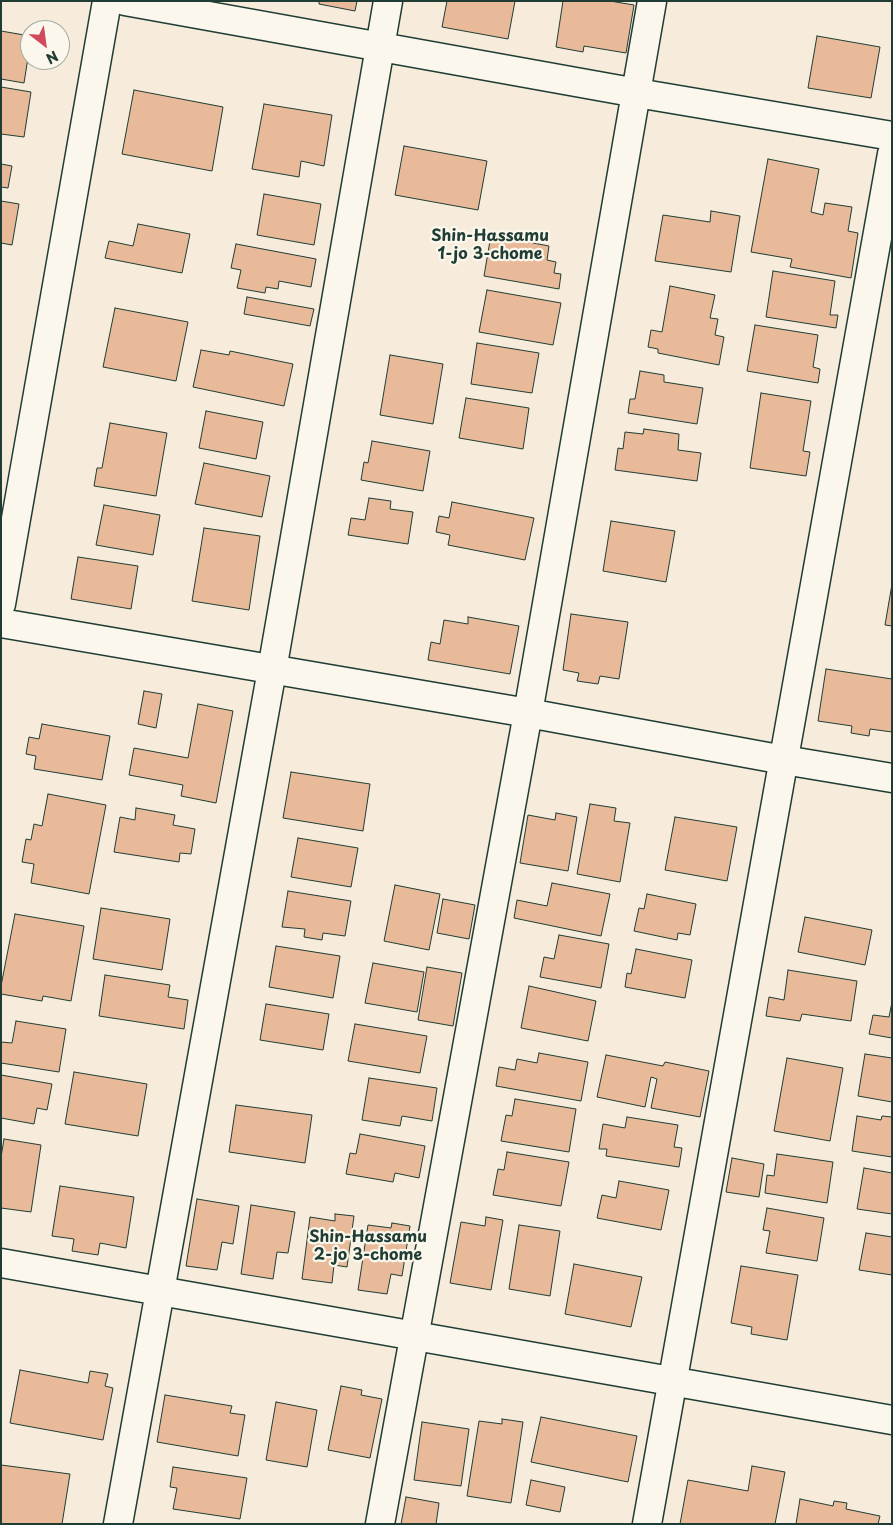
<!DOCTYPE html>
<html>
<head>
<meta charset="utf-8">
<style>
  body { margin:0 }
  #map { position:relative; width:893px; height:1525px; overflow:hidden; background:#f7ebdb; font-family:"Playpen Sans",sans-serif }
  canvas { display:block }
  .frame { position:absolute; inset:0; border:2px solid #1f3d34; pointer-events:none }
  .north { position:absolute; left:20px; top:20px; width:50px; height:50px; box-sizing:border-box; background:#fbf7ec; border:1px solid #a3ada2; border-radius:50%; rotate:150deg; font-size:14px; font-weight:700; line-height:20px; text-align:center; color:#1f3d34 }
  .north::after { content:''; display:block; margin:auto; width:18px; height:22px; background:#d1495b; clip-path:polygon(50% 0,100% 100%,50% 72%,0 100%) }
</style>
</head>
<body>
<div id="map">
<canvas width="893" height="1525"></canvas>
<div class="frame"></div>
<div class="north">N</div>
</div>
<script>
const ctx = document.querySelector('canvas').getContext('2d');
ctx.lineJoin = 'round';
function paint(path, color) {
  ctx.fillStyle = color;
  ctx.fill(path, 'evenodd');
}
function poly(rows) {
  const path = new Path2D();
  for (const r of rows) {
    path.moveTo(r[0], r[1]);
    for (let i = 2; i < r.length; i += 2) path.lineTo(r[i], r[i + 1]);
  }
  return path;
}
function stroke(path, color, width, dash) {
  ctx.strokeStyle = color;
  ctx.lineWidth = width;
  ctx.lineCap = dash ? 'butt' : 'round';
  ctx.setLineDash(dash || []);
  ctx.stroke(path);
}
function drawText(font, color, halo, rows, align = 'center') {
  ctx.font = font + ' "Playpen Sans",sans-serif';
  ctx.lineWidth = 4.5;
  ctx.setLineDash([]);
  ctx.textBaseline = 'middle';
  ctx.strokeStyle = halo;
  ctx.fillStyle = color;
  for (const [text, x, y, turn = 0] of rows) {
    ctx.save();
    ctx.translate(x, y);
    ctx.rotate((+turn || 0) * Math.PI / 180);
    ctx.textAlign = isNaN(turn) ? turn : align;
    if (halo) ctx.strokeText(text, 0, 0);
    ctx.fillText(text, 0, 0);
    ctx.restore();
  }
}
const building = poly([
  [319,1,357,1,355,11,319,4,319,1],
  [447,1,515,1,508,39,442,27,447,1],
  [563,1,610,1,634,5,626,53,584,46,583,52,556,47,563,1],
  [1,31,30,36,30,45,24,83,1,79,1,31],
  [817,36,880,47,871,98,808,88,817,36],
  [1,87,31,92,24,137,1,134,1,87],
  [134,90,223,107,212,171,122,154,134,90],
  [264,104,332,115,324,166,301,161,299,177,252,169,264,104],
  [404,146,487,161,478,210,395,195,404,146],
  [768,159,819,169,811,212,823,215,825,203,852,207,848,231,858,233,851,278,790,267,792,259,751,252,768,159],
  [1,164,12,166,8,188,1,187,1,164],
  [264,194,321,204,314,245,257,235,264,194],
  [1,201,19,204,12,245,1,243,1,201],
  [711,211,740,216,731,272,655,261,663,215,710,222,711,211],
  [138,224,190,234,182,273,105,258,109,241,133,246,138,224],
  [491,235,549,246,547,260,556,262,554,273,561,274,559,289,484,276,491,235],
  [236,244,316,259,311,287,279,281,278,289,266,287,265,293,237,288,241,270,231,268,236,244],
  [773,271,835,281,830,315,838,315,836,328,766,317,773,271],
  [670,286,715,295,710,318,718,319,715,335,724,337,719,365,658,353,658,349,648,347,651,330,662,332,670,286],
  [487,290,561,303,553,345,479,332,487,290],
  [247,297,314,309,310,326,244,314,247,297],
  [115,308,188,322,176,381,103,367,115,308],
  [755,325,818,335,813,367,820,369,818,383,747,371,755,325],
  [477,343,539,353,532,393,471,384,477,343],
  [201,350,229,355,230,351,293,364,284,406,193,387,201,350],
  [390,355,443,364,433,424,380,415,390,355],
  [640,371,664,375,664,382,703,388,697,424,628,413,630,399,635,399,640,371],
  [761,393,811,401,803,451,810,452,806,476,750,468,761,393],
  [466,398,529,408,523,449,459,438,466,398],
  [206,411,263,422,256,459,199,448,206,411],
  [110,423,167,433,156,496,94,486,97,468,102,468,110,423],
  [644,429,679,434,678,450,701,453,697,481,615,470,618,448,623,449,625,432,643,434,644,429],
  [372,441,430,451,423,491,361,480,364,462,368,463,372,441],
  [204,463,270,476,262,517,195,504,204,463],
  [369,498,391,501,390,509,413,512,408,544,348,535,351,518,365,520,369,498],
  [452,502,534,518,525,560,448,545,450,535,436,532,439,516,449,518,452,502],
  [104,505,160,515,153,555,96,545,104,505],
  [611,521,675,531,666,582,603,571,611,521],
  [204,528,260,536,249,610,192,601,204,528],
  [78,557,138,566,131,609,71,599,78,557],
  [892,584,892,626,885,625,892,584],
  [571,614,628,622,619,679,600,676,598,684,577,681,579,673,563,670,571,614],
  [468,617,519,626,510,674,428,660,431,642,440,644,444,620,468,624,468,617],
  [826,669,892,679,892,732,870,729,869,736,851,733,852,726,818,721,826,669],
  [144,691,162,694,156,728,138,724,144,691],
  [198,704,233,711,216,803,181,796,183,785,129,775,134,748,188,758,198,704],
  [42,724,110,736,102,780,34,769,36,756,26,754,29,737,39,739,42,724],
  [291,772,370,784,363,831,283,818,291,772],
  [48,794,106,805,89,894,31,883,34,864,22,862,26,839,31,840,34,824,42,826,48,794],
  [590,804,616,808,614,821,630,823,620,882,577,874,590,804],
  [136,808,175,815,173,825,195,829,191,854,180,853,179,862,114,852,120,817,135,820,136,808],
  [556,813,577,817,568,871,520,863,528,815,555,820,556,813],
  [675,817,737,827,727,881,665,870,675,817],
  [298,838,358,848,351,887,291,877,298,838],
  [552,883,610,894,601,936,514,918,517,900,547,906,552,883],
  [395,885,440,894,429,950,384,941,395,885],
  [288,891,351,901,345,936,323,933,322,940,304,937,305,929,282,927,288,891],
  [647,894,696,904,690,935,678,933,677,940,634,931,639,908,644,909,647,894],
  [443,899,475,905,469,939,437,933,443,899],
  [101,908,170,919,162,970,93,959,101,908],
  [15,914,84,926,71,1001,43,996,42,1001,1,994,1,986,15,914],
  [805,917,872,930,865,965,798,952,805,917],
  [559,935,609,944,601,988,540,977,544,957,554,959,559,935],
  [276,946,340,956,333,998,269,987,276,946],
  [636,949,692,960,685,998,625,987,627,973,631,974,636,949],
  [373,963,424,972,417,1012,365,1003,373,963],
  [427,967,462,973,453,1026,418,1020,427,967],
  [788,970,857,981,851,1021,802,1014,800,1021,766,1016,769,997,784,1000,788,970],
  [105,975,170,985,168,997,188,1000,184,1029,99,1016,105,975],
  [529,986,596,1001,588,1041,521,1028,529,986],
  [892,1002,892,1038,869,1034,873,1015,889,1017,892,1002],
  [266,1004,329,1014,323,1050,260,1040,266,1004],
  [16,1021,66,1029,59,1072,1,1063,1,1042,12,1043,16,1021],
  [355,1024,427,1036,420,1073,348,1061,355,1024],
  [539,1053,588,1062,581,1101,496,1086,499,1067,515,1070,517,1059,537,1063,539,1053],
  [865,1054,892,1058,892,1102,858,1096,865,1054],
  [606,1055,663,1066,665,1062,709,1071,700,1117,651,1108,657,1079,651,1077,645,1107,597,1097,606,1055],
  [787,1058,843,1068,830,1141,774,1131,787,1058],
  [74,1072,147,1084,138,1136,65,1124,74,1072],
  [1,1075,52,1084,47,1110,37,1108,34,1124,1,1118,1,1075],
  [369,1078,437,1088,432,1121,402,1116,400,1126,362,1120,369,1078],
  [515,1099,576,1109,569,1152,501,1141,506,1115,512,1116,515,1099],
  [236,1105,312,1115,305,1163,229,1152,236,1105],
  [857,1116,881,1120,882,1116,892,1117,892,1157,852,1151,857,1116],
  [627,1117,678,1125,674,1147,682,1148,679,1167,606,1156,607,1149,599,1149,603,1124,625,1128,627,1117],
  [360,1134,425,1146,419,1178,395,1173,393,1182,346,1174,350,1153,356,1154,360,1134],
  [4,1139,41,1145,31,1212,1,1208,1,1157,4,1139],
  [507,1152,569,1162,561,1206,493,1195,498,1169,504,1170,507,1152],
  [777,1154,833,1162,827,1203,765,1193,767,1175,774,1176,777,1154],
  [732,1158,764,1164,759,1197,726,1192,732,1158],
  [864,1168,892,1173,892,1214,857,1209,864,1168],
  [619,1181,669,1190,661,1230,597,1218,602,1195,616,1198,619,1181],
  [60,1186,134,1197,126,1248,100,1243,98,1255,72,1251,74,1239,52,1236,60,1186],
  [197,1199,239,1206,233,1244,222,1242,217,1270,186,1266,197,1199],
  [251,1205,295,1212,288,1253,277,1252,273,1279,241,1274,251,1205],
  [767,1208,824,1218,817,1261,766,1253,770,1231,763,1230,767,1208],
  [335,1214,354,1216,347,1267,334,1265,332,1283,302,1279,310,1217,335,1221,335,1214],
  [486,1217,503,1220,491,1290,450,1283,461,1222,485,1226,486,1217],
  [392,1223,410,1226,402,1276,391,1274,387,1294,358,1290,368,1225,391,1228,392,1223],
  [519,1225,560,1231,550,1296,509,1289,519,1225],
  [866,1233,892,1237,892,1275,859,1270,866,1233],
  [574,1264,642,1277,631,1327,565,1314,574,1264],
  [741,1266,798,1275,787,1340,751,1334,752,1327,731,1323,741,1266],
  [20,1370,88,1383,90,1371,108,1374,105,1386,113,1388,103,1440,10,1423,20,1370],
  [341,1386,362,1390,361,1395,382,1399,370,1458,328,1450,341,1386],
  [165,1395,232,1406,230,1413,245,1415,238,1456,157,1442,165,1395],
  [276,1402,317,1410,307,1467,266,1460,276,1402],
  [541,1417,637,1436,628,1482,531,1462,541,1417],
  [502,1419,523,1422,511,1503,467,1496,479,1421,502,1424,502,1419],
  [422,1422,469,1429,461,1486,414,1480,422,1422],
  [1,1465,70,1474,62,1524,1,1524,1,1465],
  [752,1466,785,1472,775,1524,680,1524,688,1480,748,1491,752,1466],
  [173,1467,247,1478,240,1519,173,1509,177,1488,170,1487,173,1467],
  [531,1480,565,1487,560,1512,526,1505,531,1480],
  [406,1497,439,1503,436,1524,401,1524,406,1497],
  [800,1499,833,1506,834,1501,847,1503,846,1509,880,1516,878,1524,796,1524,800,1499]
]);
paint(building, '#e8ba99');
stroke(building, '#1f3d34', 1);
const street = poly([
  [125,1,637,93,892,136],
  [1,604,107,1],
  [1,623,528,713,784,760,892,778],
  [1,1263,892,1420],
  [118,1524,272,670,388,1],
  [380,1524,528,713,652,1],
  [647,1524,892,154]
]);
stroke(street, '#1f3d34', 31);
stroke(street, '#fbf7ec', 28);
drawText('bold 16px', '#1f3d34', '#fbf7ec', [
  ["Shin-Hassamu",490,237],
  ["1-jo 3-chome",490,255],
  ["Shin-Hassamu",368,1238],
  ["2-jo 3-chome",368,1256]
]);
</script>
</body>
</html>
